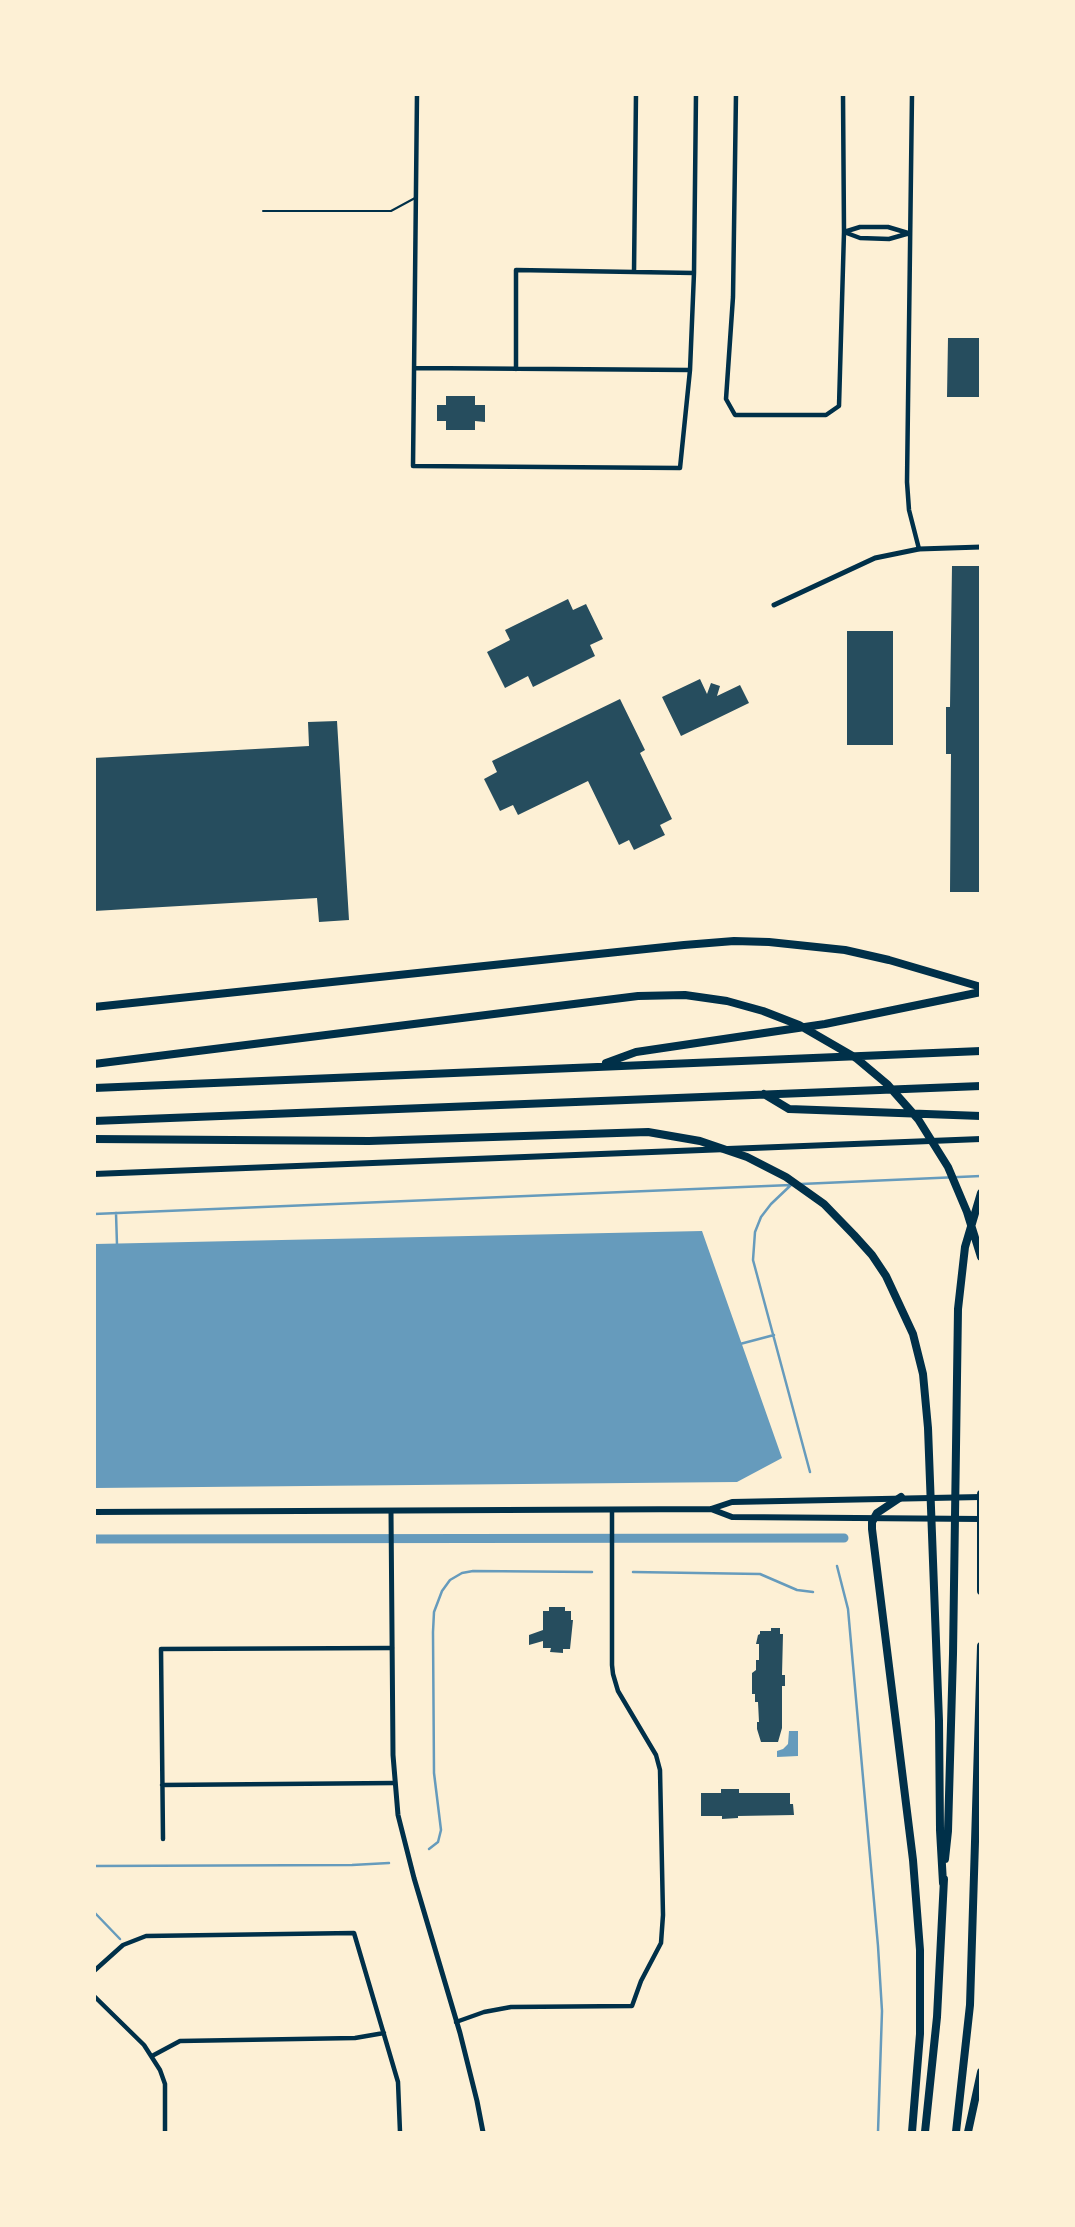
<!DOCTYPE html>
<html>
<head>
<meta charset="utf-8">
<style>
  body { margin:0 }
  #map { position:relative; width:1075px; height:2227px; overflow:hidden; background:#fdf0d5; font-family:"Noto Sans",sans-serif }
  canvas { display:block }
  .frame { position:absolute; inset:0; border:96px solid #fdf0d5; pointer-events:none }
</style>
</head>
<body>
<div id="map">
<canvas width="1075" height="2227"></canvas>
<div class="frame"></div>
</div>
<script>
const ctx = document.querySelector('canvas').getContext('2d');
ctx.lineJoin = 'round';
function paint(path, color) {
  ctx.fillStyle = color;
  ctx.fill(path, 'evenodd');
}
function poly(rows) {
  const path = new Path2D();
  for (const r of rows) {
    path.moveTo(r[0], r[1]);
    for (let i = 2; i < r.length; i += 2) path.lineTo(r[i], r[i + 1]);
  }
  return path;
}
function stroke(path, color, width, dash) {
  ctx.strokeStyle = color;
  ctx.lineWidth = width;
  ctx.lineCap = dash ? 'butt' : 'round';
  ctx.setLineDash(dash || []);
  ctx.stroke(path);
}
paint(poly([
  [702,1231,782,1458,737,1482,95,1488,95,1244],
  [789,1731,798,1731,798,1756,777,1757,777,1751,783,1749,788,1744]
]), '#669bbc');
stroke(poly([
  [801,1184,981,1176],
  [791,1185,771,1204,761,1217,755,1232,753,1260,810,1472],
  [116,1213,117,1245],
  [94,1214,791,1185],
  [740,1344,774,1335],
  [837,1566,848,1609,878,1946,882,2011,878,2132],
  [633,1572,760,1574,797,1590,813,1592],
  [429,1849,438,1842,441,1830,434,1773,433,1632,434,1612,442,1591,450,1580,462,1573,473,1571,592,1572],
  [94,1866,352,1865,389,1863],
  [94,1912,120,1939]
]), '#669bbc', 2.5);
stroke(poly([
  [94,1539,844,1538]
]), '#669bbc', 9);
paint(poly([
  [948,338,981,338,981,397,947,397],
  [446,396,475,396,475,405,485,405,485,422,475,421,475,430,446,430,446,421,437,421,437,405,446,405],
  [952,566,981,566,981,892,950,892,951,754,946,754,946,707,950,707],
  [568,599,573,610,586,604,603,639,590,645,595,656,533,687,528,676,505,688,487,652,510,640,505,630],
  [847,631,893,631,893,745,847,745],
  [700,679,707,694,711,683,720,686,717,696,740,685,749,703,681,736,662,697],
  [620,699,645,750,640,753,672,819,660,825,665,835,634,850,629,840,619,845,588,781,518,815,513,805,500,811,484,779,497,772,492,761],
  [337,721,349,920,319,922,317,898,94,911,94,758,309,746,308,722],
  [549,1607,565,1607,565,1611,571,1611,571,1620,573,1620,570,1649,563,1649,563,1653,550,1652,551,1648,543,1648,543,1641,529,1645,529,1635,543,1630,543,1611,549,1611],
  [771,1628,780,1628,780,1634,783,1634,782,1675,785,1675,785,1686,782,1686,782,1728,778,1742,761,1742,757,1729,757,1722,759,1722,758,1702,755,1702,755,1694,752,1694,752,1673,756,1670,756,1660,759,1660,759,1644,756,1644,758,1635,760,1634,760,1631,771,1631],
  [721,1789,739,1789,739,1793,790,1793,790,1804,793,1804,794,1815,738,1816,738,1818,722,1819,722,1816,701,1816,701,1793,721,1793]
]), '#264d5e');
stroke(poly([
  [263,211,391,211,415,198]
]), '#003049', 2);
stroke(poly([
  [417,94,413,466,680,468,690,370,694,273,696,94],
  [736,94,733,297,726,399,735,415,826,415,839,406,844,232,843,94],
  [912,94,907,482,909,510,919,549],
  [844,232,860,238,889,239,910,233],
  [844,232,860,227,888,227,908,233],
  [634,272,636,94],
  [414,368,690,370],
  [516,369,516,270,694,273],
  [162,1785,395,1783],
  [163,1839,161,1649,392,1648],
  [94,1971,123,1945,146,1936,354,1933,398,2082,400,2132],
  [94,1996,144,2045,160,2070,165,2084,165,2132],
  [456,2022,484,2012,511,2007,632,2006,641,1981,661,1943,663,1915,660,1770,656,1755,618,1691,613,1674,612,1665,612,1510],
  [152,2056,180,2041,355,2038,384,2033]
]), '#003049', 4.5);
stroke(poly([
  [774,605,875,558,919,549,981,547],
  [391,1511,393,1755,398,1815,414,1878,460,2033,477,2101,483,2132]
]), '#003049', 5);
stroke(poly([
  [94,1174,981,1139]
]), '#003049', 6);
stroke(poly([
  [711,1509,732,1517,981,1519],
  [94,1512,711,1509,732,1502,981,1497]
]), '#003049', 6);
stroke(poly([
  [94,1007,684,945,734,941,769,942,845,950,889,960,981,987],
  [606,1063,636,1052,825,1024,981,992],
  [94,1064,638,996,685,995,727,1001,763,1011,799,1025,856,1058,887,1084,918,1119,948,1167,967,1212,981,1257],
  [94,1088,981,1051],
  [764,1094,789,1109,981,1116],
  [94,1121,981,1086],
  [94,1139,369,1141,648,1132,700,1141,747,1157,786,1177,824,1204,854,1235,872,1255,886,1276,913,1334,923,1374,928,1428,939,1721,940,1830,943,1883],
  [981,1494,981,1591],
  [901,1497,877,1513,872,1522,872,1529,913,1860,920,1950,920,2034,912,2132],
  [945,1859,948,1831,953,1654,958,1309,965,1247,981,1193],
  [925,2132,937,2017,944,1879],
  [956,2132,970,2005,981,1646],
  [968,2132,981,2072]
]), '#003049', 8);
</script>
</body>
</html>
